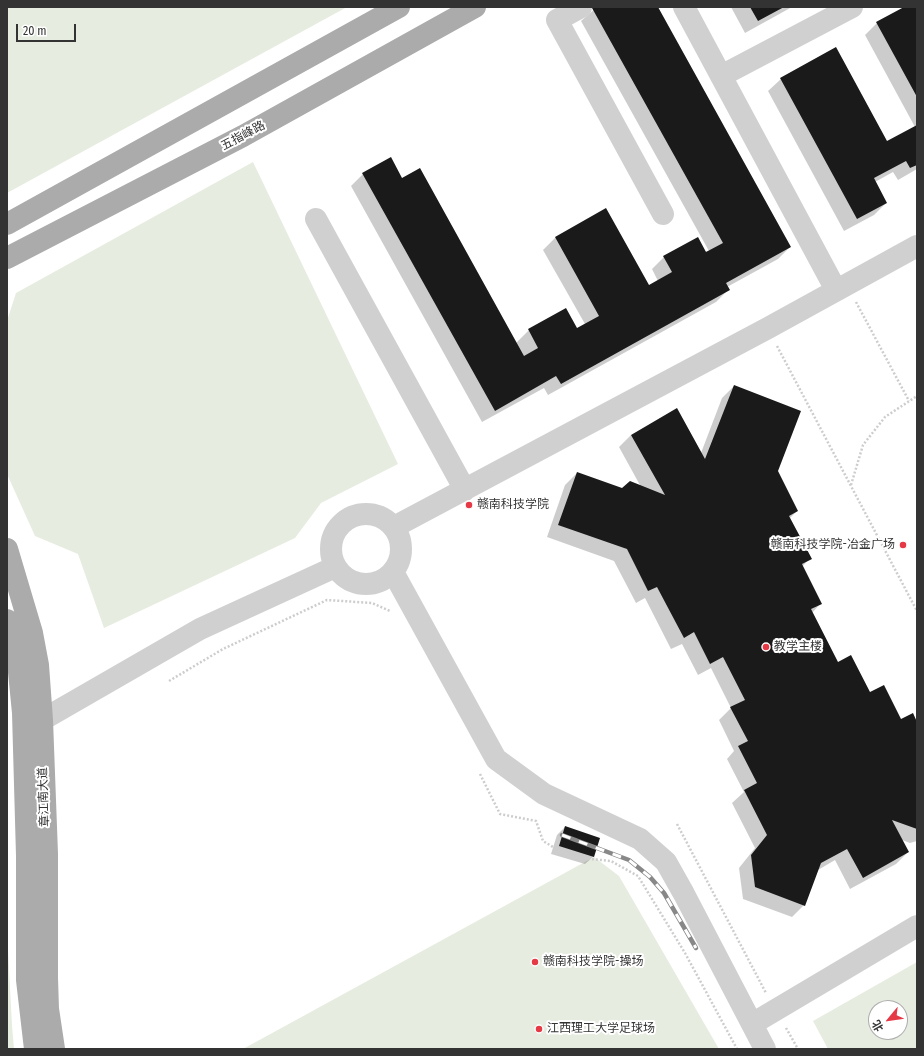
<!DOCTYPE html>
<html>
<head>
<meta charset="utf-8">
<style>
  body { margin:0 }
  #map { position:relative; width:924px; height:1056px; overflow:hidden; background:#fff; font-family:"Fira Sans Condensed","Noto Sans SC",sans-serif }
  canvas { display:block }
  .frame { position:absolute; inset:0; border:8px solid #333; pointer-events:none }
  .north { position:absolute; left:868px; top:1000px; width:40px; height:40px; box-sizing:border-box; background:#fff; border:1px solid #adadad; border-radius:50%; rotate:241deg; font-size:11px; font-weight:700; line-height:16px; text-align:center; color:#333 }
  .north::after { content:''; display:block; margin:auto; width:14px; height:18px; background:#e63946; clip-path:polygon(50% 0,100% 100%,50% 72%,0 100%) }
  .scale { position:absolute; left:16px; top:24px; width:60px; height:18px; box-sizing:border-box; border:2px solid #333; border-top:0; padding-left:5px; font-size:12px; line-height:14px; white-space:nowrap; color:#333; -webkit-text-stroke:3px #fff; paint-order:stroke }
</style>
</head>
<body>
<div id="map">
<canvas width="924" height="1056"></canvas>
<div class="frame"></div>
<div class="north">北</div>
<div class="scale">20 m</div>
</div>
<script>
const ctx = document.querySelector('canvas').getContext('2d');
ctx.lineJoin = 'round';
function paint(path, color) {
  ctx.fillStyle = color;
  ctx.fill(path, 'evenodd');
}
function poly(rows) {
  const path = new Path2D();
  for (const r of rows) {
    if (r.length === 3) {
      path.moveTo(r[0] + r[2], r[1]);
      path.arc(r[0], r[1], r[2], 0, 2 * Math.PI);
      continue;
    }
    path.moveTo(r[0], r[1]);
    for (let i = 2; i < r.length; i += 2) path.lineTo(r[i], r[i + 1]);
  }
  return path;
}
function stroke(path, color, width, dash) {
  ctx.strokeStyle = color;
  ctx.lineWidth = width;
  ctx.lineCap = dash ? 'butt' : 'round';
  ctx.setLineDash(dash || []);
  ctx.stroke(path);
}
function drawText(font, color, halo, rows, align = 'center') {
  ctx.font = font + ' "Fira Sans Condensed","Noto Sans SC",sans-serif';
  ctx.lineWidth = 4;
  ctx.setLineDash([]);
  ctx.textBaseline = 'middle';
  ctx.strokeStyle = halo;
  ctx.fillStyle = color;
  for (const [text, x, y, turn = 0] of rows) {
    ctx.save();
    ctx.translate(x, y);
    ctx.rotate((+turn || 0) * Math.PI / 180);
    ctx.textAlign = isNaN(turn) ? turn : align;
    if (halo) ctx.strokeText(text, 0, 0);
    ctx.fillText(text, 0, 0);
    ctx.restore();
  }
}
paint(poly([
  [7,7,347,7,7,193],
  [253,162,398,464,321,503,295,538,104,628,78,554,35,536,7,474,7,321,16,293],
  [594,857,619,876,719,1049,243,1049],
  [7,930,12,1026,14,1049,7,1049],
  [917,962,917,1049,828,1049,813,1021],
  [876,1008,900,1008,900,1032,876,1032]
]), '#e6ecdf');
paint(poly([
  [597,7,657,7,790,247,778,259,727,287,728,290,716,302,548,395,544,388,482,422,351,186,363,174,402,179,516,343,529,330,577,329,585,324,543,250,555,238,606,210,648,287,658,281,652,269,664,257,709,251,581,21],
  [731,7,792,7,745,33],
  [906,7,917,7,917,169,898,180,893,172,875,182,886,203,874,215,844,231,768,91,781,79,886,143,915,127,865,35,877,23],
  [734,386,797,511,790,518,810,558,802,567,821,603,812,613,838,664,901,721,917,724,917,841,910,843,902,840,908,852,896,864,850,889,835,860,818,870,804,905,792,917,743,899,739,868,755,848,732,803,744,792,727,759,734,751,719,720,731,708,711,668,698,675,682,644,671,649,645,598,636,603,614,561,547,537,565,485,577,473,623,489,641,487,619,447,631,435,701,453,722,398],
  [565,827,594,856,585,864,551,854,557,835]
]), '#0003');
paint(poly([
  [595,7,658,7,791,247,726,283,730,290,561,384,556,376,495,411,362,173,391,157,402,178,420,168,524,356,538,348,528,329,566,308,577,328,599,316,555,237,606,208,649,285,672,272,663,256,698,237,706,252,723,243,592,8],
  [750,7,784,7,758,21],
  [904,7,917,7,917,97,876,22],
  [836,47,887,141,917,125,917,165,910,168,906,161,874,178,887,203,857,219,780,78],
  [734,385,801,411,778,471,798,511,789,516,812,559,802,564,822,604,811,609,838,662,851,655,870,692,884,685,901,719,913,713,917,722,917,829,892,820,909,852,863,878,847,849,821,863,805,906,755,887,751,855,767,835,744,790,757,783,738,746,748,741,730,707,745,700,723,657,710,664,694,632,684,638,657,587,648,591,627,549,558,525,577,472,622,488,630,481,665,495,631,435,677,408,705,459],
  [565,826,600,838,594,857,559,846]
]), '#1a1a1a');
stroke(poly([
  [856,302,909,401],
  [777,346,917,611],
  [851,485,863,445,885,417,917,396],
  [169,681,223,649,327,600,372,603,390,611],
  [480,774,500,814,536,821,543,841,570,857,611,861,638,876,685,953,737,1049],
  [677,824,766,993],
  [786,1028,798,1049]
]), '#cdcdcd', 2.5, [2, 2]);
stroke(poly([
  [581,7,557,20,663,214],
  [684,7,836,290],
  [721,76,852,7],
  [316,219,465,490],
  [366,549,35],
  [394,527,768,328,917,246],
  [393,572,496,759,544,794,640,839,666,862,684,894,765,1049],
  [42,720,200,629,335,567],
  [752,1024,917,926]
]), '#d0d0d0', 22);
stroke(poly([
  [7,224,399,7],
  [7,258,243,136,475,7],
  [7,549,32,633,38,665,42,720,47,854,47,978,48,1009,54,1049],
  [7,620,19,672,23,713,27,856,27,980,35,1049]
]), '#ababab', 22);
const rail = poly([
  [562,835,629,860,650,877,664,893,696,948]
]);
stroke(rail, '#888', 4.5);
stroke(rail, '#fff', 3, [9]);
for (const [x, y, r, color] of [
  [469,505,4,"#e63946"],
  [903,545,4,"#e63946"],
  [766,647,4,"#e63946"],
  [535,962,4,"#e63946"],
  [539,1029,4,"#e63946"]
]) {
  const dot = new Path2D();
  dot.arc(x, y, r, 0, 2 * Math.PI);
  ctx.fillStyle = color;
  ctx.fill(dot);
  stroke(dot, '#fff', 1.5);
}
drawText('12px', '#333', '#fff', [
  ["五指峰路",243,136,-28],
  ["章江南大道",44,797,-92]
]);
drawText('12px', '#333', '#fff', [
  ["赣南科技学院",477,505],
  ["赣南科技学院-冶金广场",895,545,"right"],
  ["教学主楼",774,647],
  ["赣南科技学院-操场",543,962],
  ["江西理工大学足球场",547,1029]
], 'left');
</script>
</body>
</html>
